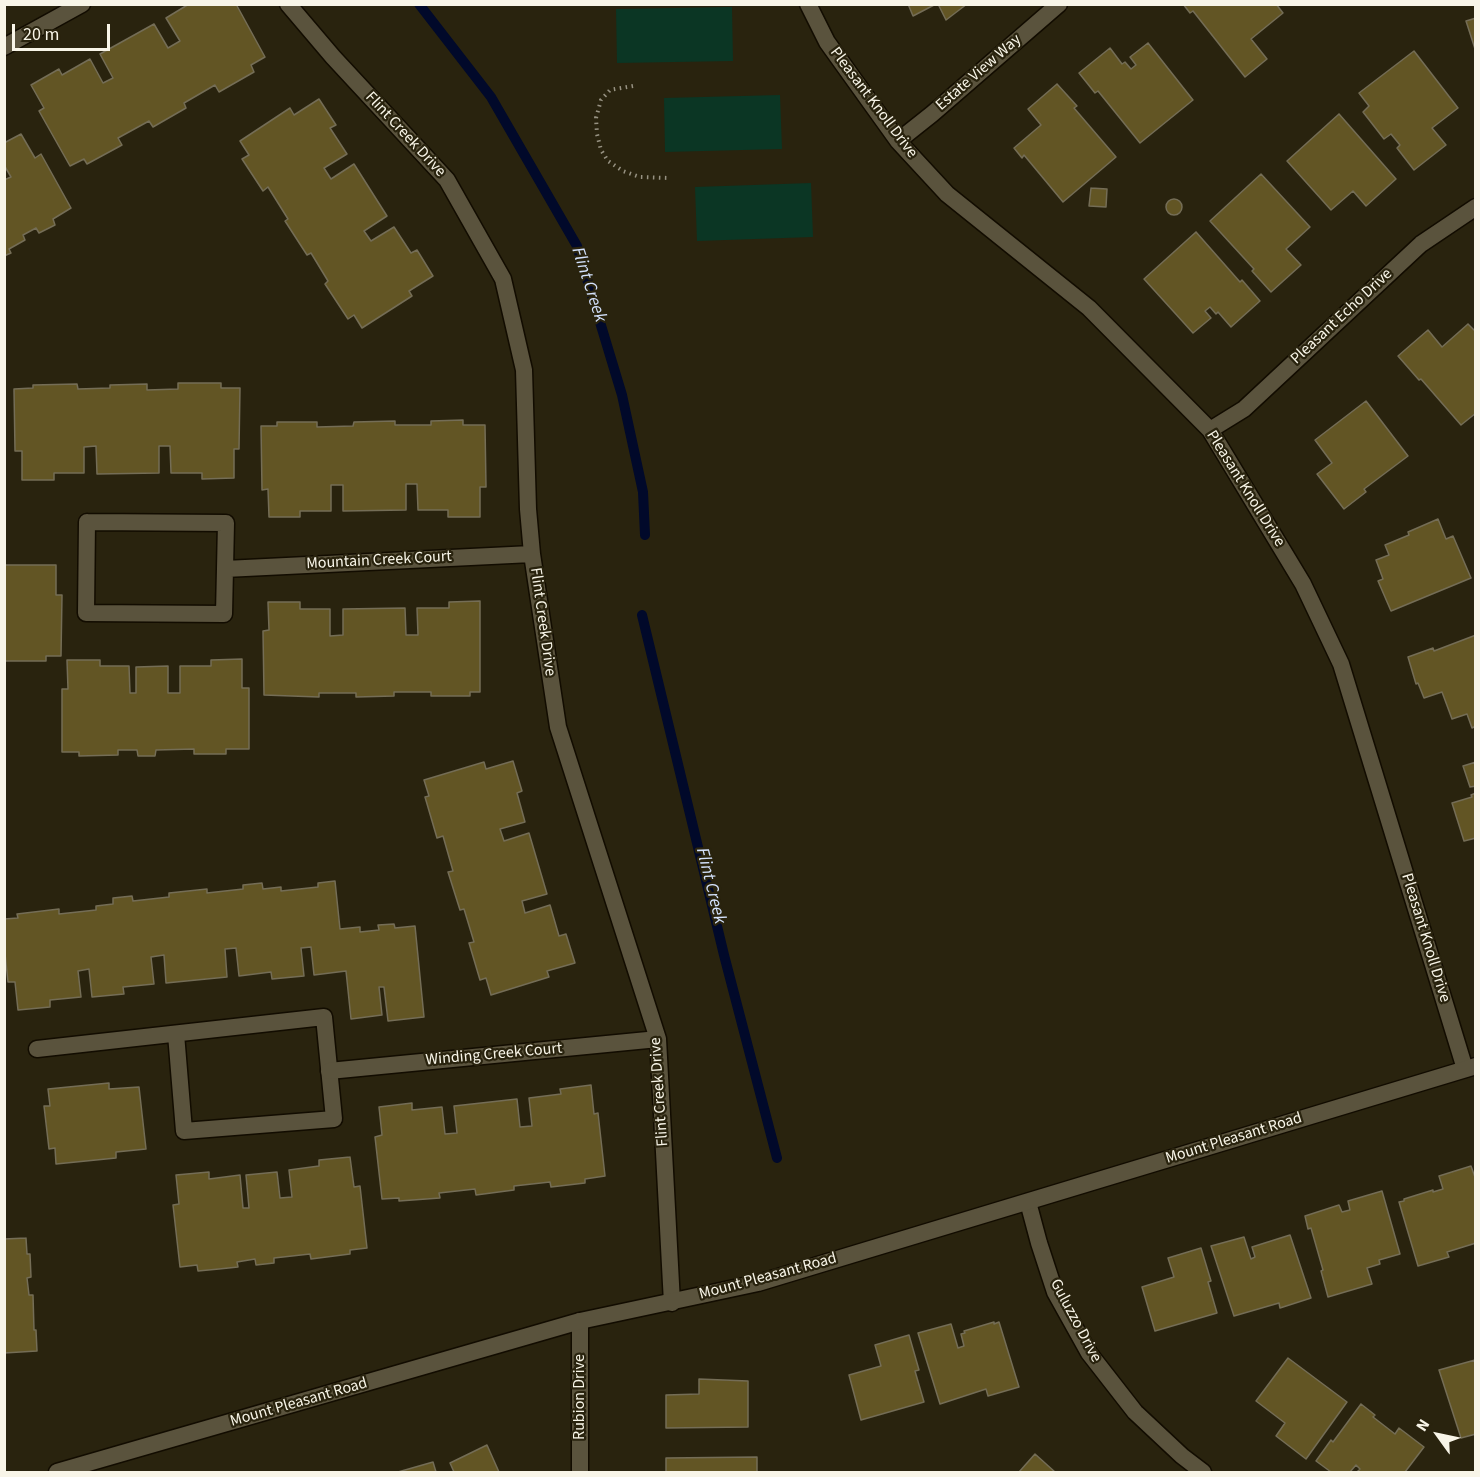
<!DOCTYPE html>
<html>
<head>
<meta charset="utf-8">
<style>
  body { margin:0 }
  #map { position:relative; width:1480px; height:1477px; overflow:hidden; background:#29230e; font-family:"Source Sans 3",sans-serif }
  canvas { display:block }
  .frame { position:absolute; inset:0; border:6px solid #f8f5e8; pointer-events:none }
  .north { position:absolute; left:1408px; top:1405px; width:60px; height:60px; -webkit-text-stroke:4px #29230e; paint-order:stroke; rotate:303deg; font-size:16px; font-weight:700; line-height:24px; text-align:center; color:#f8f5e8 }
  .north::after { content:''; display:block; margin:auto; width:21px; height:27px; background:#f8f5e8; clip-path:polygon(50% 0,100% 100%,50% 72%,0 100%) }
  .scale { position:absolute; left:12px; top:24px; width:98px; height:27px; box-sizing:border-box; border:3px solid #f8f5e8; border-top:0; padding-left:8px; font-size:18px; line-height:21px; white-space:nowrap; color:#f8f5e8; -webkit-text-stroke:4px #29230e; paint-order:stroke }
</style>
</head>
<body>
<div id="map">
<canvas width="1480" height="1477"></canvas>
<div class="frame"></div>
<div class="north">N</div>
<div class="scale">20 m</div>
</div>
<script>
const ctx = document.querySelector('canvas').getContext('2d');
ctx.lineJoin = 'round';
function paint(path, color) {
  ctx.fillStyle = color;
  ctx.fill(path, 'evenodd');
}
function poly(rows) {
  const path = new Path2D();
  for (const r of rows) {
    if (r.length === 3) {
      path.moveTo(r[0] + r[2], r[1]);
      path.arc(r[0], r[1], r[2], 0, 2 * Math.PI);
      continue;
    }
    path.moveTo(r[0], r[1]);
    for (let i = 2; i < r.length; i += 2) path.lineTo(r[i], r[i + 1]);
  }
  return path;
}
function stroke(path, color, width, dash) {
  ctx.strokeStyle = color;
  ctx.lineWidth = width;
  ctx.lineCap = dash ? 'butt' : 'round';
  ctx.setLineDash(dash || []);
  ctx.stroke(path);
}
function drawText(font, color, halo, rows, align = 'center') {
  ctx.font = font + ' "Source Sans 3",sans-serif';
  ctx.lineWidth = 4.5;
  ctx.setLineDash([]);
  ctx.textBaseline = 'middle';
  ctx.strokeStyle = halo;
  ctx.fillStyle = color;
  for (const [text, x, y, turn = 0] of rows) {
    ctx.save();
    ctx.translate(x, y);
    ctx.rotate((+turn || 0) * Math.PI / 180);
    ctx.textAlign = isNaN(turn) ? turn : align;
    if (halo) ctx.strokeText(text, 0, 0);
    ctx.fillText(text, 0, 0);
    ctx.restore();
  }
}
paint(poly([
  [732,7,733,61,617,63,616,9],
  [780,95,782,149,665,152,664,98],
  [811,183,813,237,697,241,695,187]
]), '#0b3624');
stroke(poly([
  [419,4,491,97,577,246,622,395,643,492,645,535],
  [642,615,724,955,777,1158]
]), '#01092a', 10);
const building = poly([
  [189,4,236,4,265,57,251,65,254,72,219,92,215,85,184,103,186,108,153,127,149,121,118,138,122,145,87,164,84,159,70,166,39,111,44,108,31,85,59,69,62,75,90,59,103,83,113,78,100,54,154,24,168,48,180,41,166,18,189,4],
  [908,4,936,4,913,16,908,4],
  [938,4,967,4,946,20,938,4],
  [1183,4,1276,4,1283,13,1251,39,1267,59,1245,77,1193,11,1190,13,1183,4],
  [1476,18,1476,52,1466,21,1476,18],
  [1148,43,1193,100,1140,143,1098,91,1095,93,1079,73,1110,48,1122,64,1125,62,1131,69,1136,65,1130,57,1148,43],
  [1414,51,1458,108,1432,128,1446,145,1414,170,1397,148,1400,145,1391,134,1384,139,1363,112,1369,106,1359,93,1414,51],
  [1057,84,1077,106,1074,108,1116,157,1063,202,1024,155,1022,158,1014,148,1041,125,1028,109,1057,84],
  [319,99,336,125,330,128,347,154,324,168,331,179,354,164,387,216,364,231,371,241,394,227,411,253,417,250,433,276,409,291,412,296,362,328,354,315,348,319,325,284,328,281,311,253,307,255,285,221,288,219,268,187,263,191,242,159,249,155,240,141,290,108,294,115,319,99],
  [1339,114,1396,179,1366,206,1353,191,1331,210,1287,161,1339,114],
  [21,134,35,158,41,154,71,208,53,219,55,225,39,233,36,228,23,235,25,240,9,249,11,253,4,256,4,180,11,177,4,165,4,143,21,134],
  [1261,174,1310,227,1286,249,1301,265,1271,292,1252,271,1254,269,1210,221,1261,174],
  [1091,188,1107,189,1106,207,1089,206,1091,188],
  [1174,207,8],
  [1196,232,1240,282,1242,280,1260,301,1231,327,1218,312,1216,314,1210,307,1205,311,1211,318,1193,333,1144,279,1196,232],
  [1468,324,1476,332,1476,413,1461,425,1421,379,1419,380,1398,356,1428,330,1442,347,1468,324],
  [178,383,221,383,221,388,240,388,239,449,234,449,234,478,202,479,202,473,171,473,170,446,159,446,159,473,97,474,96,446,84,447,84,473,54,473,54,480,22,480,22,451,15,451,14,389,33,388,33,385,77,384,78,389,110,388,110,385,147,384,147,390,178,389,178,383],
  [1366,401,1408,456,1364,489,1366,492,1344,509,1317,474,1332,463,1315,440,1366,401],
  [463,420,463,425,485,425,486,487,480,487,480,517,448,517,448,510,418,510,417,484,406,484,406,510,343,511,343,485,331,485,331,511,300,511,300,517,269,517,268,489,262,490,261,426,277,426,277,422,317,422,317,427,353,426,354,422,395,421,395,425,431,425,431,421,463,420],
  [1438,519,1446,539,1453,536,1471,578,1391,611,1378,581,1383,579,1376,560,1389,555,1385,545,1409,535,1408,532,1438,519],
  [4,565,56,565,56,595,62,595,61,656,46,656,46,661,4,661,4,565],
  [480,601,480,692,470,692,470,696,431,696,431,692,394,692,394,696,356,697,356,693,319,693,319,697,264,695,263,631,269,630,268,602,300,602,300,609,330,609,330,636,343,635,343,609,405,608,406,635,418,635,417,608,449,608,449,602,480,601],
  [1476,635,1476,726,1472,728,1467,714,1452,719,1442,692,1424,698,1418,683,1416,684,1408,657,1433,648,1434,651,1476,635],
  [242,659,242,688,249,688,249,749,226,749,226,754,194,754,194,749,156,750,155,756,138,756,137,750,118,750,118,755,79,756,79,752,62,752,62,689,68,689,67,660,100,660,100,666,129,666,130,693,136,693,136,667,168,666,168,693,180,693,180,666,211,666,211,660,242,659],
  [513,761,522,791,517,793,525,822,500,829,504,841,529,833,547,894,522,901,525,913,550,905,559,936,566,934,575,963,547,971,549,977,491,995,486,978,480,980,469,943,474,942,464,909,460,910,448,872,453,871,443,836,437,838,425,797,429,796,424,780,484,762,486,769,513,761],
  [1476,762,1476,786,1470,787,1463,766,1476,762],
  [1476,793,1476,838,1464,841,1452,803,1472,797,1471,795,1476,793],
  [335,881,340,929,360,927,360,932,379,930,378,925,394,924,395,928,415,926,424,1017,388,1021,384,987,379,987,382,1015,351,1019,346,971,314,975,311,947,301,948,304,976,272,979,271,972,239,976,236,948,225,949,227,977,166,983,164,955,151,957,154,984,123,987,124,994,92,997,89,969,78,971,81,997,50,1000,50,1007,18,1010,15,982,8,982,4,944,4,919,18,918,17,914,59,909,59,914,96,910,96,906,113,904,113,898,132,896,133,901,169,897,169,893,207,889,207,893,243,889,243,885,262,883,263,889,281,887,281,891,318,887,318,883,335,881],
  [109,1083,109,1089,139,1087,146,1149,116,1152,116,1158,56,1164,55,1148,49,1149,44,1106,50,1106,48,1089,109,1083],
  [591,1085,594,1114,598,1113,605,1176,585,1179,585,1183,551,1187,550,1182,514,1186,514,1190,476,1195,475,1189,439,1193,440,1198,399,1201,399,1198,382,1199,375,1137,382,1135,379,1107,412,1103,412,1110,442,1107,445,1134,457,1133,454,1106,517,1099,520,1127,532,1126,529,1098,561,1094,560,1089,591,1085],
  [350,1157,354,1187,360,1186,367,1248,350,1250,350,1254,311,1259,310,1254,274,1258,274,1263,256,1265,255,1259,237,1262,238,1267,219,1269,198,1271,197,1265,180,1267,173,1205,179,1204,176,1175,209,1172,209,1179,240,1175,243,1208,249,1208,246,1175,277,1172,280,1198,292,1197,289,1170,319,1166,319,1160,350,1157],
  [1471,1166,1476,1180,1476,1243,1447,1252,1449,1257,1418,1266,1399,1202,1404,1201,1404,1199,1433,1190,1433,1192,1443,1189,1439,1176,1471,1166],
  [1382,1191,1400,1254,1379,1260,1380,1264,1367,1268,1372,1284,1328,1297,1321,1271,1323,1270,1311,1228,1308,1229,1305,1216,1339,1205,1342,1212,1350,1210,1348,1201,1382,1191],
  [1290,1235,1311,1298,1280,1308,1279,1303,1234,1316,1211,1246,1244,1237,1251,1259,1255,1257,1252,1247,1290,1235],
  [26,1238,27,1254,30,1254,31,1277,27,1278,29,1295,33,1295,34,1330,36,1330,37,1351,4,1353,4,1239,26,1238],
  [1201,1248,1211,1281,1208,1282,1217,1313,1155,1331,1142,1287,1174,1277,1168,1258,1201,1248],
  [994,1322,994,1324,999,1322,1019,1387,988,1396,986,1389,940,1404,918,1333,951,1324,958,1348,964,1346,961,1334,965,1333,964,1331,994,1322],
  [909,1335,919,1370,915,1371,924,1402,861,1420,849,1375,881,1366,875,1345,909,1335],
  [1288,1358,1347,1402,1306,1459,1276,1436,1285,1423,1256,1401,1288,1358],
  [1475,1360,1476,1434,1461,1438,1439,1370,1475,1360],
  [699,1379,748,1381,748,1427,666,1428,666,1395,699,1394,699,1379],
  [1361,1404,1375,1415,1373,1417,1395,1434,1399,1428,1424,1447,1405,1472,1357,1472,1360,1469,1356,1465,1350,1472,1331,1472,1316,1461,1331,1440,1333,1442,1361,1404],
  [487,1445,499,1472,454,1472,450,1463,487,1445],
  [1035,1454,1055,1472,1019,1472,1035,1454],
  [757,1457,757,1472,666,1472,666,1458,757,1457],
  [433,1462,436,1472,398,1472,433,1462]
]);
paint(building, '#625524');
stroke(building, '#746d56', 1.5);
const service = poly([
  [37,1049,324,1017,334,1119,184,1131,176,1034]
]);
const minor = poly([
  [288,4,333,57,447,180,503,279,524,370,528,509,532,554,558,727,658,1039,672,1303],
  [808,4,827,42,898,141,947,194,1089,308,1210,430,1303,584,1341,664,1465,1069],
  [4,47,82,4],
  [898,141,932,114,1059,4],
  [1210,430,1244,409,1421,244,1476,207],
  [87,522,226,523,224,614,86,613,87,522],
  [225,569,532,554],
  [329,1071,658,1039],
  [1028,1202,1039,1243,1055,1292,1089,1353,1135,1412,1182,1456,1203,1472],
  [580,1321,580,1472]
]);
const tertiary = poly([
  [57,1472,580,1321,758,1283,1476,1066]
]);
stroke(service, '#120c00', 19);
stroke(minor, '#120c00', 19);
stroke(tertiary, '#120c00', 19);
stroke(poly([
  [633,86,610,90,601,100,596,118,597,134,601,150,608,161,623,171,640,177,669,178]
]), '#979282', 4, [1.5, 4.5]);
stroke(service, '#5a533d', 16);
stroke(minor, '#5a533d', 16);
stroke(tertiary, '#5a533d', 16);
drawText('16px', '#f8f5e8', '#29230e', [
  ["Estate View Way",979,73,-41],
  ["Pleasant Knoll Drive",873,103,53],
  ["Flint Creek Drive",405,135,47],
  ["Pleasant Echo Drive",1342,317,-43],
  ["Pleasant Knoll Drive",1245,489,58],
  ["Mountain Creek Court",379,561,-3],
  ["Flint Creek Drive",542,622,82],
  ["Pleasant Knoll Drive",1425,938,73],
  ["Winding Creek Court",494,1055,-5],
  ["Flint Creek Drive",660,1092,-94],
  ["Mount Pleasant Road",1234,1139,-17],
  ["Mount Pleasant Road",768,1277,-15],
  ["Guluzzo Drive",1075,1321,62],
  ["Rubion Drive",580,1397,-90],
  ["Mount Pleasant Road",299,1403,-16]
]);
drawText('italic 18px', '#d4e2fd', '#29230e', [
  ["Flint Creek",588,285,72],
  ["Flint Creek",710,886,76]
]);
</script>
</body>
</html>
